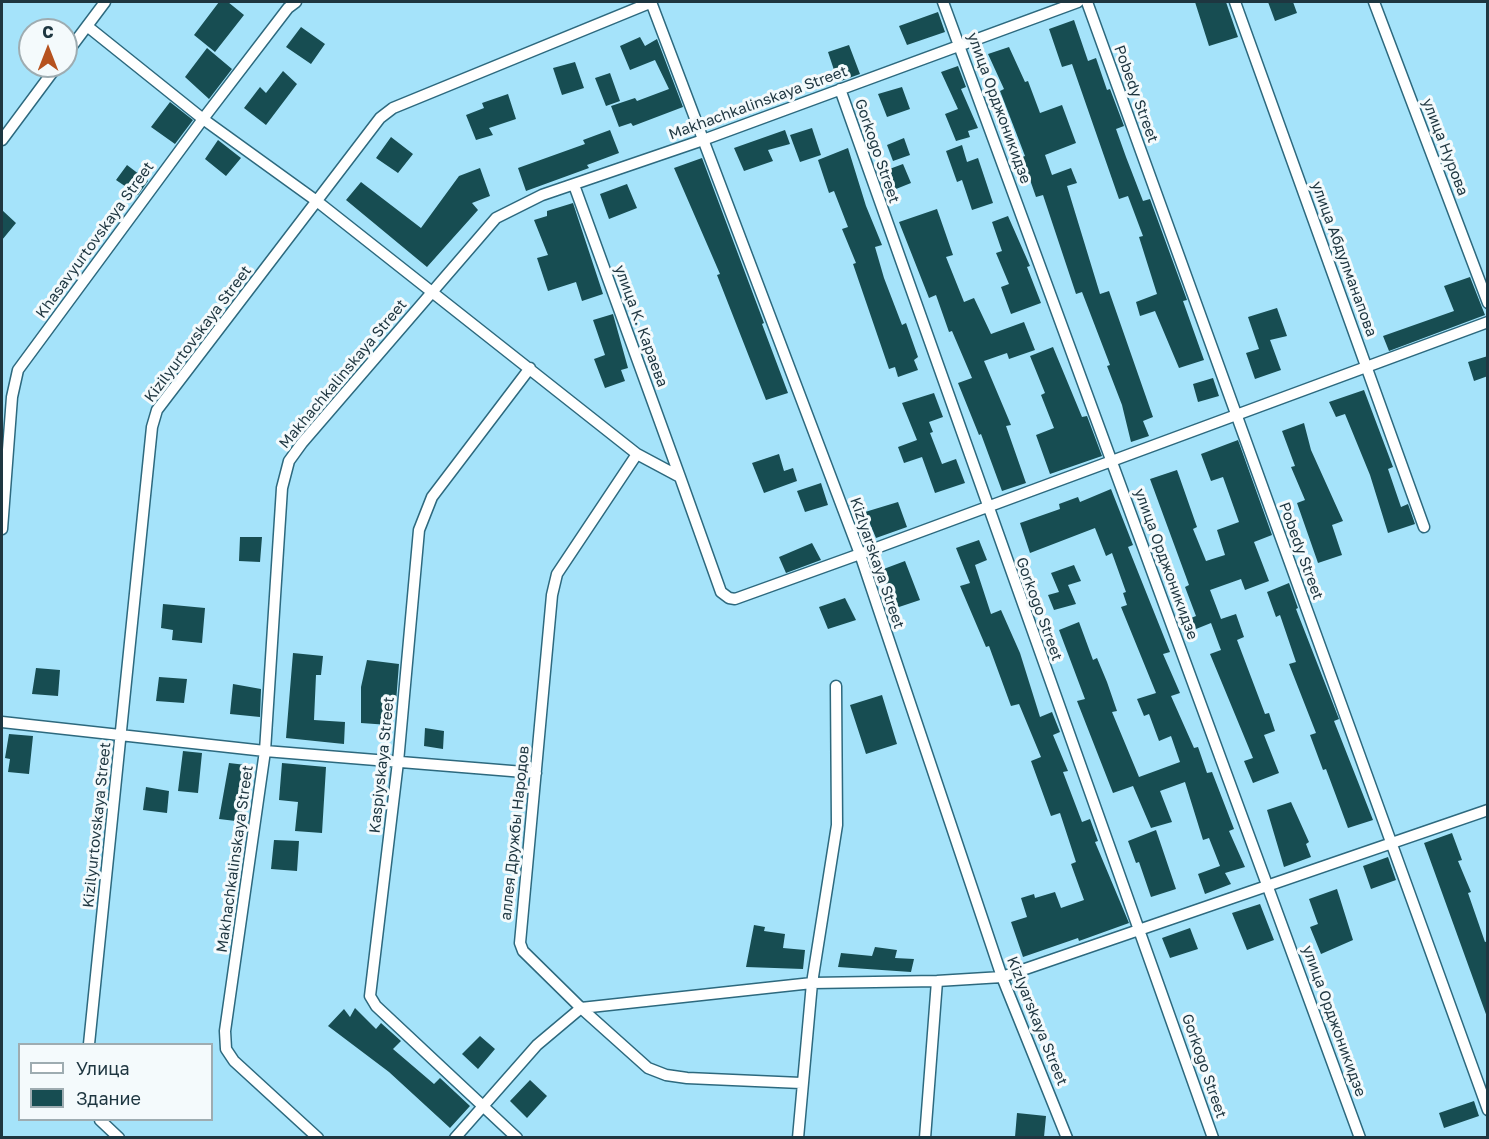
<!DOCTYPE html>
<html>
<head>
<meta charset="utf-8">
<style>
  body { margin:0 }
  #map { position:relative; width:1489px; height:1139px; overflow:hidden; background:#a5e3fa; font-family:"Golos Text",sans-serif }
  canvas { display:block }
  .frame { position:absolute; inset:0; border:3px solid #1e3640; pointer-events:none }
  .legend { position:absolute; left:18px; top:1043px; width:195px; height:78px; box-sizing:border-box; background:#f4fafc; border:2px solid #9eacb1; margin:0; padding:8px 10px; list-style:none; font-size:18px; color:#1e3640 }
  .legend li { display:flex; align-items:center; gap:12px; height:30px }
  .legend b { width:30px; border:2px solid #9eacb1 }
  .north { position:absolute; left:18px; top:18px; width:60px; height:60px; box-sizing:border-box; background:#f4fafc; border:2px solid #9eacb1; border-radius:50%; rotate:0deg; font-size:16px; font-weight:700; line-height:24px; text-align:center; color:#1e3640 }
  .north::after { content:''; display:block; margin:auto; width:21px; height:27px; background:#b6521f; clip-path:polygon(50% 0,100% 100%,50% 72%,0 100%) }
</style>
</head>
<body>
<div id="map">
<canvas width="1489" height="1139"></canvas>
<div class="frame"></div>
<ul class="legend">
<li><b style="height:8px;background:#fff"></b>Улица</li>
<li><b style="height:16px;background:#174d52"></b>Здание</li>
</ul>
<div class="north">С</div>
</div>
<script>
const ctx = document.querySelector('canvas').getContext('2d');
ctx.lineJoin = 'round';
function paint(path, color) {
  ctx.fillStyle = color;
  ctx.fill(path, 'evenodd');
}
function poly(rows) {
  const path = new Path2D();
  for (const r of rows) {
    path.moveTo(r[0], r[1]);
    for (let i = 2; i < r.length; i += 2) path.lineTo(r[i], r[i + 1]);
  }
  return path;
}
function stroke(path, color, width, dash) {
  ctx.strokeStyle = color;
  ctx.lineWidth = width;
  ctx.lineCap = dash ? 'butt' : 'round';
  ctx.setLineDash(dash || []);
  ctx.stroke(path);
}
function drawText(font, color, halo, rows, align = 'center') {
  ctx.font = font + ' "Golos Text",sans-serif';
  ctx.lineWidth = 6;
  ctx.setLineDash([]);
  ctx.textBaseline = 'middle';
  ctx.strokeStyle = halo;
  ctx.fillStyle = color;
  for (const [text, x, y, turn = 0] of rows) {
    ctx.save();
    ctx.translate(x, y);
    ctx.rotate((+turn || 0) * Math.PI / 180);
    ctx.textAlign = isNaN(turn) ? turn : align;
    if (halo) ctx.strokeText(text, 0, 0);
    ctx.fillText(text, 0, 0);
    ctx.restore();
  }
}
paint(poly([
  [219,2,228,2,244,15,215,52,194,35],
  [1195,2,1226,2,1238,37,1209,46],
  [1268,2,1293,2,1297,13,1275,21],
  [938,12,945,32,907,45,899,26],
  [1074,20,1088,61,1096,58,1107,90,1110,89,1124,126,1116,129,1126,157,1143,201,1150,199,1187,300,1183,301,1204,360,1179,368,1155,311,1140,316,1136,302,1157,294,1139,237,1143,236,1128,196,1119,199,1072,64,1062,67,1049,29],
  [301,27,325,44,311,64,286,47],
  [640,37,645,46,657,39,683,107,633,126,631,123,619,127,611,106,635,98,637,101,669,89,655,60,630,70,620,46],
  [849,45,860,74,838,82,828,52],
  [1009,47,1025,82,1028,81,1040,113,1062,105,1076,143,1045,155,1052,175,1071,168,1077,183,1067,186,1100,294,1109,291,1153,417,1143,421,1149,436,1131,442,1122,405,1107,366,1110,365,1082,292,1076,294,1043,195,1036,197,1022,157,1025,156,1000,91,1004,89,988,54],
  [207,48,232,69,209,99,185,77],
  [575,62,584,88,562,95,553,68],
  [958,66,966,87,961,89,978,128,968,131,970,137,956,141,945,114,958,109,941,72],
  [283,71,297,84,266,125,244,108,260,87,266,93],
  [610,73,620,101,606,106,595,78],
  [902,87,910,109,887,117,878,94],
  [508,94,516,119,489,128,493,135,476,140,466,115,484,108,482,103],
  [170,102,193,120,175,144,151,127],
  [812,128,821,155,800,162,790,135],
  [610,130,619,153,587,165,589,168,526,191,518,168,585,144,583,140],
  [785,130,790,144,768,150,773,161,744,171,734,148],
  [391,137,413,154,398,173,376,158],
  [904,138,910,155,893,161,887,145],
  [218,140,241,158,226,176,205,159],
  [962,145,967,162,978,158,993,203,972,210,962,180,957,182,946,151],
  [848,148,866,206,882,245,875,247,884,278,902,325,906,323,918,357,914,360,918,370,898,377,895,367,889,369,853,264,856,263,842,229,848,227,834,191,829,193,818,160],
  [702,158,764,323,762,324,788,393,766,400,717,275,720,274,674,168],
  [903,164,911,183,891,191,884,171],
  [127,165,148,181,138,195,116,180],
  [480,168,490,196,472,203,478,210,427,267,346,200,361,182,421,228,459,176],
  [627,184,637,208,609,219,600,194],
  [573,203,603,294,582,301,576,282,548,291,537,258,548,255,534,220,547,216,547,211],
  [937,209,953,255,946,257,964,302,974,298,991,334,1024,322,1035,350,1009,359,1007,353,984,361,1011,425,1006,426,1026,483,1002,491,981,434,979,435,958,383,972,378,952,331,949,332,936,295,929,298,899,222],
  [2,210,16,223,2,240],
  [1008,216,1030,266,1027,267,1041,303,1011,314,1001,287,1009,284,996,253,1002,251,992,222],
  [1470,277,1485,315,1389,351,1383,336,1454,311,1444,286],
  [1277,308,1287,336,1270,340,1281,370,1255,379,1246,353,1259,349,1248,317],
  [613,314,628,368,621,370,625,381,605,388,594,359,605,355,593,320],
  [1053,347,1082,417,1087,416,1102,456,1050,474,1036,435,1054,428,1041,395,1045,393,1030,356],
  [1488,356,1488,376,1474,381,1468,362],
  [1213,378,1219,396,1198,402,1193,384],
  [1364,390,1393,467,1388,469,1401,507,1408,504,1415,524,1388,533,1370,475,1345,414,1336,417,1329,402],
  [934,393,943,417,929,422,933,432,930,433,942,464,956,459,965,483,935,493,922,457,904,463,898,447,917,440,902,403],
  [1304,423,1311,450,1343,521,1332,525,1342,555,1318,563,1297,503,1305,500,1291,467,1295,466,1282,431],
  [1238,440,1272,535,1254,542,1269,581,1245,590,1241,579,1210,590,1221,619,1236,614,1244,637,1237,640,1265,714,1269,713,1275,731,1264,735,1279,773,1253,783,1244,761,1253,758,1210,654,1221,650,1211,623,1196,629,1191,618,1196,616,1185,587,1189,585,1150,479,1177,470,1197,527,1193,529,1206,561,1225,555,1217,530,1239,522,1223,477,1211,481,1201,454],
  [779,454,784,471,793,468,797,481,764,493,752,463],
  [821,483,828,505,805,512,797,491],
  [1111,489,1133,545,1128,547,1170,652,1163,654,1180,693,1171,696,1194,748,1198,747,1207,773,1212,772,1234,829,1229,831,1245,867,1225,873,1231,884,1205,894,1198,874,1220,866,1209,838,1203,840,1185,782,1160,791,1172,822,1151,828,1133,786,1113,793,1077,701,1085,699,1059,630,1079,622,1093,660,1097,658,1107,682,1117,711,1112,712,1139,777,1180,762,1171,736,1159,741,1149,714,1144,716,1137,699,1156,693,1121,607,1127,605,1123,593,1126,592,1112,553,1106,556,1095,528,1030,553,1020,523,1060,509,1059,504,1078,497,1080,502],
  [898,502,907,527,876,538,865,512],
  [240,537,262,537,260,562,239,561],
  [979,540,987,560,975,565,991,614,1001,610,1020,653,1040,717,1052,712,1060,732,1053,735,1068,771,1063,772,1082,822,1090,819,1098,841,1095,842,1129,923,1079,941,1078,938,1023,957,1011,922,1027,917,1021,898,1034,894,1035,898,1055,892,1061,908,1084,900,1071,864,1076,862,1060,813,1051,816,1031,761,1041,757,1019,704,1011,706,989,646,986,647,960,586,970,583,956,548],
  [812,543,821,560,786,573,779,557],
  [905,561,920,600,896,608,881,570],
  [1074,565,1081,581,1068,585,1076,604,1054,610,1048,595,1059,592,1051,573],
  [1289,583,1298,608,1296,609,1339,719,1334,721,1373,820,1348,828,1326,769,1323,770,1310,735,1316,733,1289,664,1296,662,1280,615,1276,617,1267,592],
  [845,598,856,620,828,629,819,607],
  [163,604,205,608,202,643,172,640,173,630,161,628],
  [293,653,323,656,321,675,316,675,314,720,345,722,344,744,286,738],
  [367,660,399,664,396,702,390,701,389,725,361,723,361,687],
  [36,668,60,670,58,696,32,694],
  [159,677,187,679,184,703,156,701],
  [233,684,261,689,260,717,230,714],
  [882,695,897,744,866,754,850,705],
  [425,728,444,731,443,749,424,746],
  [9,734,33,736,29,774,8,772,10,759,5,758],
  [183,751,202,753,198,793,178,791],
  [229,763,246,765,244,797,247,797,244,822,219,819],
  [282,763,326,767,322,833,295,831,298,802,279,800],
  [146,787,169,791,167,813,143,810],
  [1291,802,1309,842,1306,844,1311,857,1284,867,1267,810],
  [1156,830,1176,889,1151,897,1139,862,1136,863,1128,841],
  [1452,833,1462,860,1458,861,1471,892,1468,893,1485,942,1488,941,1487,1017,1424,843],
  [274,840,299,841,297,871,271,869],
  [1388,857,1396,880,1371,889,1363,866],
  [1337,889,1353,940,1321,954,1310,927,1318,924,1309,899],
  [1260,904,1274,940,1247,950,1232,913],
  [754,925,765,927,764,931,785,934,783,948,805,950,803,969,746,967],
  [1190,928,1198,949,1170,958,1162,938],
  [875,947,897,950,895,958,914,959,911,972,838,967,841,953,872,956],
  [355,1008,376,1029,381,1023,401,1041,393,1049,434,1084,440,1078,470,1106,450,1128,389,1072,328,1026,344,1009,350,1017],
  [480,1036,495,1049,478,1069,462,1054],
  [530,1080,547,1096,527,1118,510,1101],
  [1474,1101,1479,1116,1444,1128,1439,1113],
  [1017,1113,1046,1116,1044,1137,1015,1137]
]), '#174d52');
const street = poly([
  [651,2,860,554,1002,977,1067,1138],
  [943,2,1360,1138],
  [1087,2,1488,1110],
  [1235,2,1424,527],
  [1374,2,1488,303],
  [87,26,203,119,318,202,637,454,680,477,721,592,729,598,735,599,860,554,1488,322],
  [66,54,105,2],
  [840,89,1213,1138],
  [2,140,57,66],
  [574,185,680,477],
  [637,454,557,574,552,595,520,943,523,951,581,1008,648,1068,666,1075,687,1078,801,1083],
  [2,529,12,397,18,370,203,119,288,8,296,2],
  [2,722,265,751,536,773],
  [89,1044,152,427,157,410,380,118,393,108,652,2],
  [100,1120,119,1138],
  [318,1138,234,1061,226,1049,225,1031,265,751,282,488,289,461,302,443,496,218,542,195,703,140,1078,2],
  [455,1138,537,1045,581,1008,812,983,937,981,1002,977,1488,810],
  [517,1138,376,1006,370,996,398,762,419,530,432,497,530,368],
  [798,1138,812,983,837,825,836,686],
  [925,1138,937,981]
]);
stroke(street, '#2d697e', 13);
stroke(street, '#fff', 10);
drawText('15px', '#1e3640', '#f4fafc', [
  ["Pobedy Street",1136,94,70],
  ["Makhachkalinskaya Street",758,103,-20],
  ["улица Орджоникидзе",999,108,70],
  ["улица Нурова",1445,147,69],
  ["Gorkogo Street",877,151,71],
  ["Khasavyurtovskaya Street",95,240,-54],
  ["улица Абдулманапова",1344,259,70],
  ["улица К. Караева",641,326,70],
  ["Kizilyurtovskaya Street",198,334,-53],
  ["Makhachkalinskaya Street",343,374,-50],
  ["Pobedy Street",1301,551,70],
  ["Kizlyarskaya Street",877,563,71],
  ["улица Орджоникидзе",1166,564,70],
  ["Gorkogo Street",1039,609,70],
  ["Kaspiyskaya Street",382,765,-84],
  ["Kizilyurtovskaya Street",97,825,-84],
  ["аллея Дружбы Народов",515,833,-84],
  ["Makhachkalinskaya Street",235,859,-82],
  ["Kizlyarskaya Street",1037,1021,68],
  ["улица Орджоникидзе",1334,1021,70],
  ["Gorkogo Street",1204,1066,71]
]);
</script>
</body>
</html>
